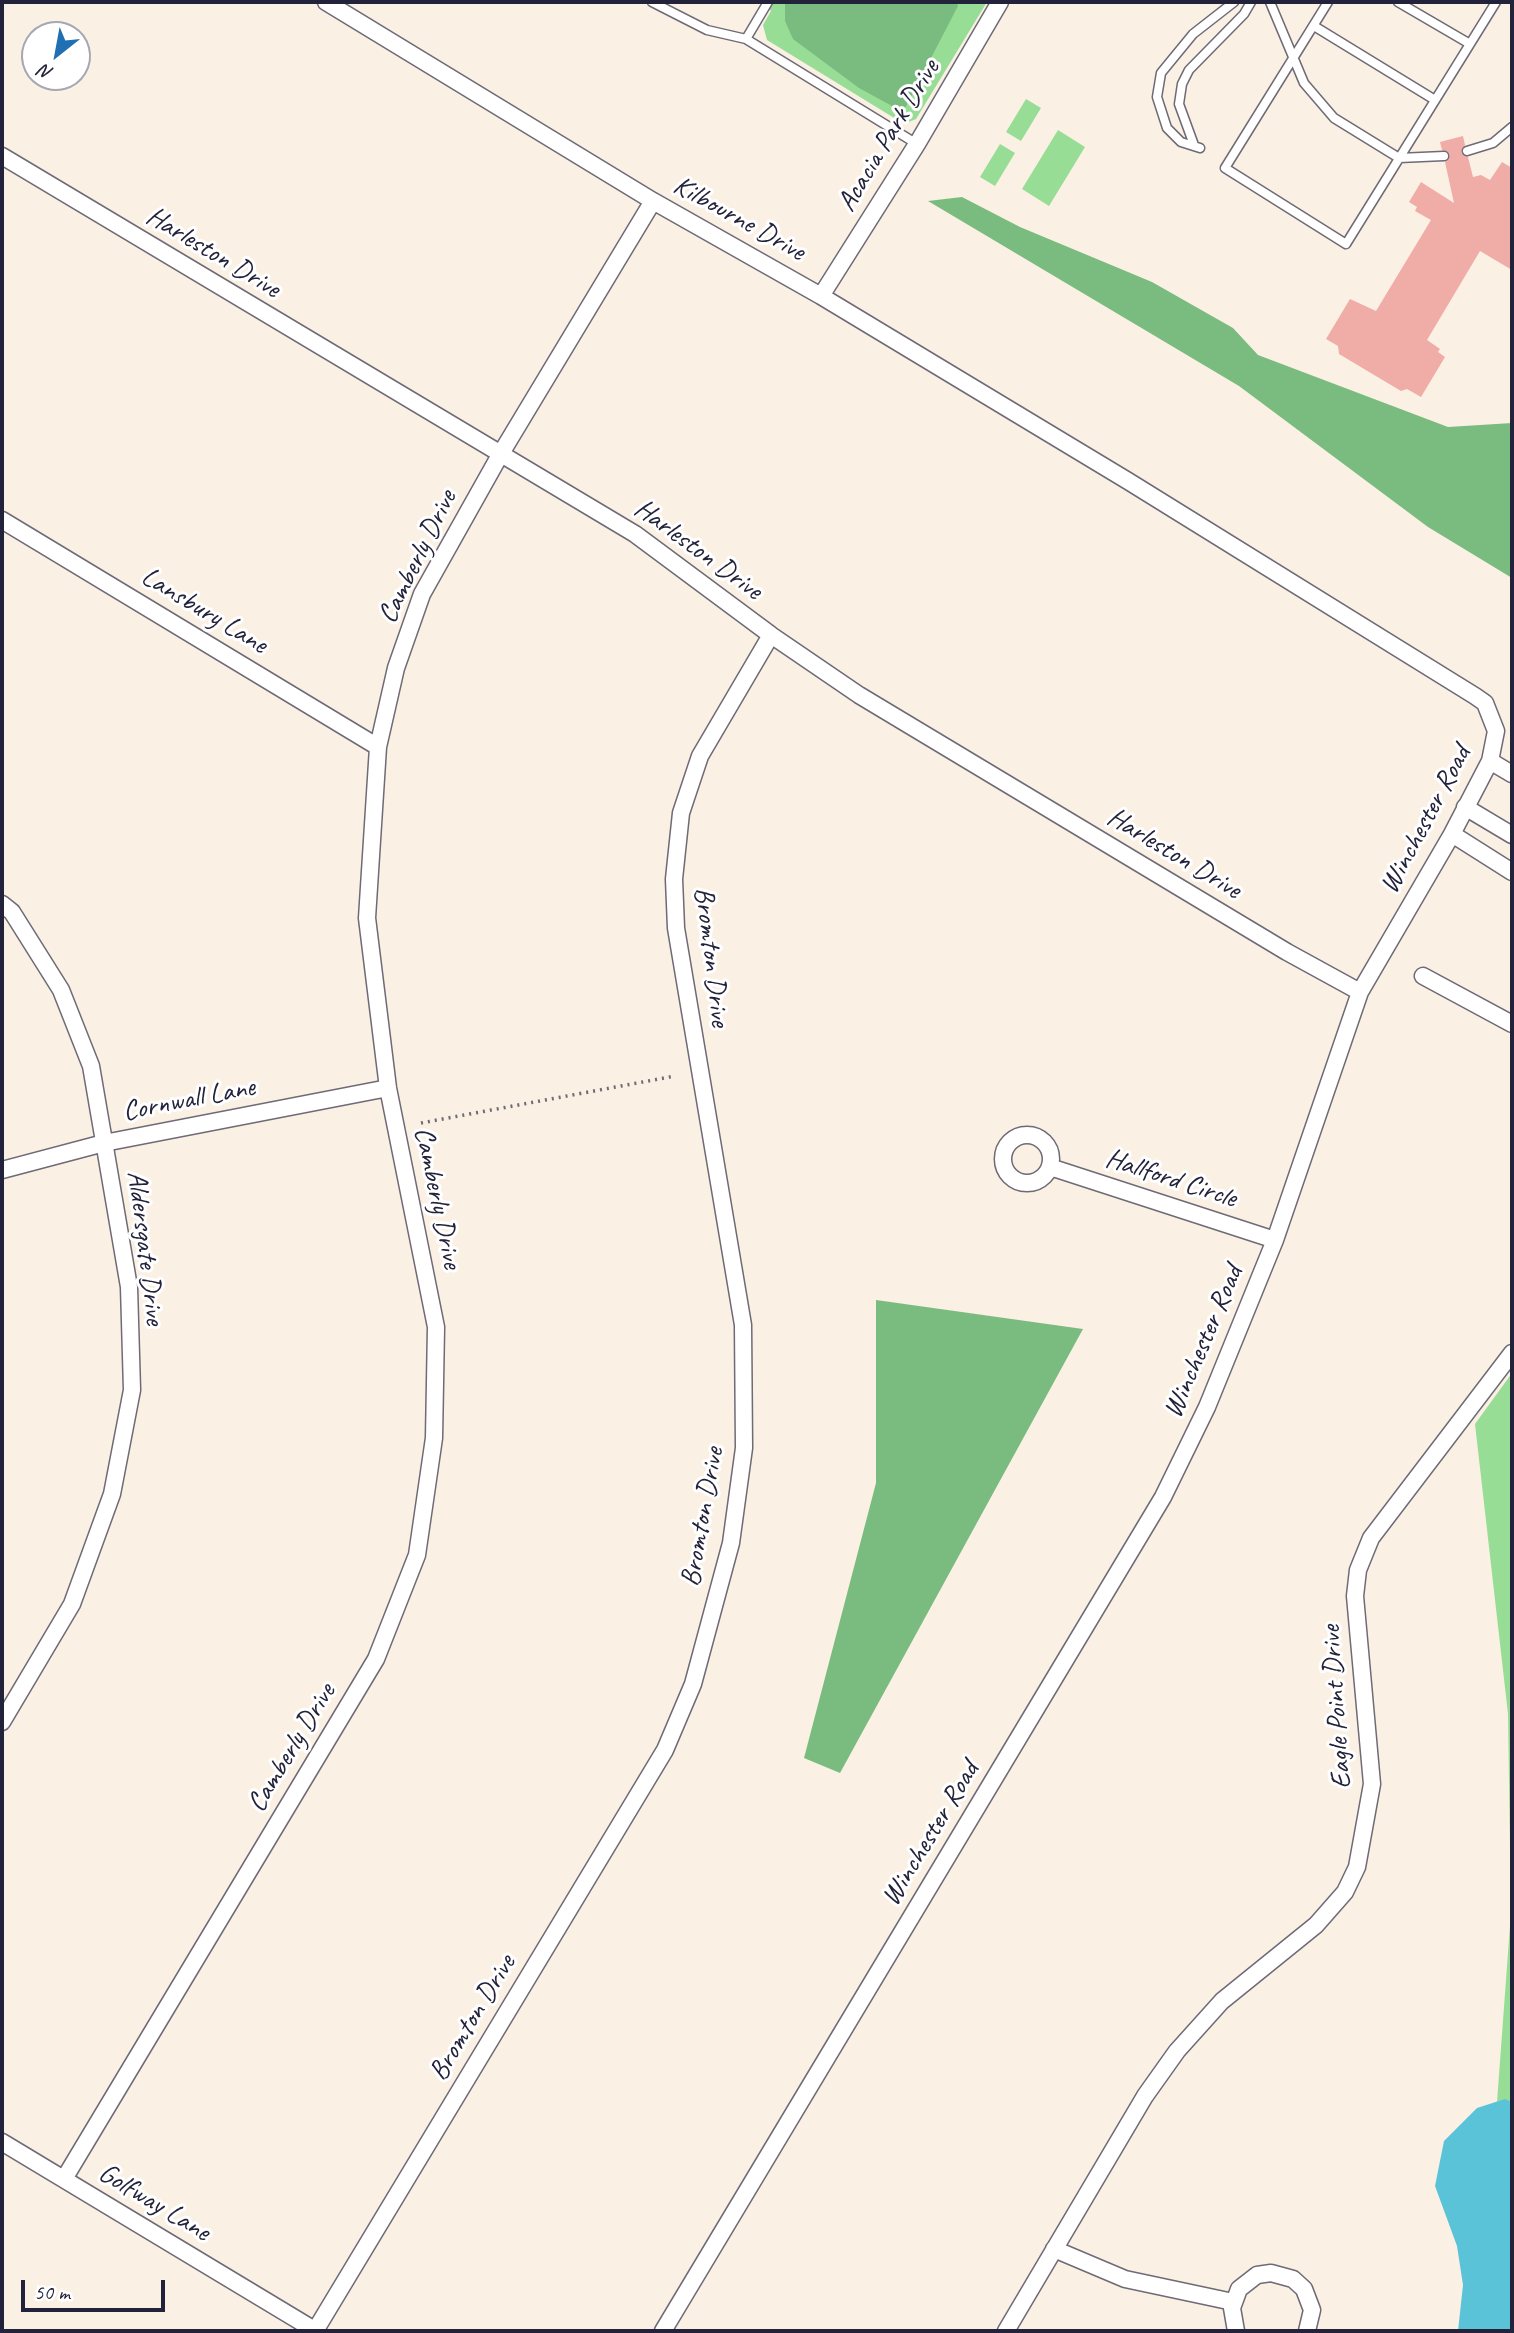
<!DOCTYPE html>
<html>
<head>
<meta charset="utf-8">
<style>
  body { margin:0 }
  #map { position:relative; width:1514px; height:2333px; overflow:hidden; background:#faf0e3; font-family:Caveat,sans-serif }
  canvas { display:block }
  .frame { position:absolute; inset:0; border:4px solid #22223b; pointer-events:none }
  .north { position:absolute; left:21px; top:21px; width:70px; height:70px; box-sizing:border-box; background:#fff; border:2px solid #a7a7b1; border-radius:50%; rotate:211deg; font-size:19px; font-weight:700; line-height:28px; text-align:center; color:#22223b }
  .north::after { content:''; display:block; margin:auto; width:24px; height:32px; background:#1f6fb2; clip-path:polygon(50% 0,100% 100%,50% 72%,0 100%) }
  .scale { position:absolute; left:21px; top:2280px; width:144px; height:32px; box-sizing:border-box; border:4px solid #22223b; border-top:0; padding-left:9px; font-size:21px; line-height:24px; white-space:nowrap; color:#22223b; -webkit-text-stroke:5px #fff; paint-order:stroke }
</style>
</head>
<body>
<div id="map">
<canvas width="1514" height="2333"></canvas>
<div class="frame"></div>
<div class="north">N</div>
<div class="scale">50 m</div>
</div>
<script>
const ctx = document.querySelector('canvas').getContext('2d');
ctx.lineJoin = 'round';
function paint(path, color) {
  ctx.fillStyle = color;
  ctx.fill(path, 'evenodd');
}
function poly(rows) {
  const path = new Path2D();
  for (const r of rows) {
    if (r.length === 3) {
      path.moveTo(r[0] + r[2], r[1]);
      path.arc(r[0], r[1], r[2], 0, 2 * Math.PI);
      continue;
    }
    path.moveTo(r[0], r[1]);
    for (let i = 2; i < r.length; i += 2) path.lineTo(r[i], r[i + 1]);
  }
  return path;
}
function stroke(path, color, width, dash) {
  ctx.strokeStyle = color;
  ctx.lineWidth = width;
  ctx.lineCap = dash ? 'butt' : 'round';
  ctx.setLineDash(dash || []);
  ctx.stroke(path);
}
function drawText(font, color, halo, rows, align = 'center') {
  ctx.font = font + ' Caveat,sans-serif';
  ctx.lineWidth = 6;
  ctx.setLineDash([]);
  ctx.textBaseline = 'middle';
  ctx.strokeStyle = halo;
  ctx.fillStyle = color;
  for (const [text, x, y, turn = 0] of rows) {
    ctx.save();
    ctx.translate(x, y);
    ctx.rotate((+turn || 0) * Math.PI / 180);
    ctx.textAlign = isNaN(turn) ? turn : align;
    if (halo) ctx.strokeText(text, 0, 0);
    ctx.fillText(text, 0, 0);
    ctx.restore();
  }
}
paint(poly([
  [771,2,987,2,916,119,904,124,767,40,763,25,771,11,768,7],
  [1026,99,1041,108,1021,141,1006,132],
  [1058,130,1085,147,1049,206,1022,189],
  [1000,144,1015,153,995,186,980,177],
  [1512,1373,1512,2331,1497,2102,1511,1912,1508,1714,1475,1424]
]), '#98dd96');
paint(poly([
  [785,2,957,2,958,6,903,112,859,88,793,39,785,21],
  [962,197,1020,227,1152,282,1233,328,1258,355,1448,427,1512,423,1512,578,1428,527,1239,386,928,201],
  [876,1300,1083,1329,840,1773,804,1758,876,1483]
]), '#7abc7f');
paint(poly([
  [1505,2099,1512,2102,1512,2331,1458,2331,1463,2285,1457,2246,1435,2186,1444,2141,1477,2108]
]), '#5bc3d8');
paint(poly([
  [1463,136,1465,145,1461,152,1468,157,1473,177,1481,175,1490,180,1502,162,1512,168,1512,270,1480,251,1427,340,1440,349,1438,352,1445,357,1421,397,1407,389,1401,391,1339,354,1338,346,1326,339,1350,299,1376,311,1431,220,1415,211,1417,207,1409,202,1421,182,1454,203,1445,162,1450,155,1442,150,1440,142]
]), '#f0aca7');
const service = poly([
  [652,2,707,30,746,39,768,2],
  [1270,2,1304,83,1334,118,1399,158,1444,156],
  [1328,2,1225,168,1346,244,1496,2],
  [1398,2,1470,44],
  [1314,26,1435,100],
  [746,39,917,144],
  [1194,145,1179,104,1182,84,1189,70,1244,14,1251,2],
  [1200,148,1181,142,1167,128,1157,97,1161,73,1193,34,1234,2],
  [1467,151,1493,143,1512,127]
]);
const minor = poly([
  [326,2,653,201,821,296,1128,481,1475,696,1485,703,1496,731,1490,761,1452,834,1360,992,1275,1240,1207,1407,1163,1497,663,2331],
  [2,156,635,534,771,635,859,695,1287,952,1360,992],
  [821,296,917,144,1000,2],
  [2,520,378,747],
  [1490,761,1512,774],
  [1465,807,1512,835],
  [1452,834,1512,872],
  [2,904,12,912,61,990,91,1066,129,1287,132,1390,112,1494,72,1604,2,1722],
  [1423,976,1512,1024],
  [1027,1159,24],
  [1050,1167,1275,1240],
  [2,1170,104,1143,388,1088],
  [2,2142,316,2331],
  [64,2179,376,1659,417,1555,434,1438,436,1327,388,1088,367,918,378,747,396,668,422,594,500,455,653,201],
  [1054,2249,1125,2279,1233,2302],
  [315,2331,665,1750,693,1684,731,1543,744,1448,743,1325,676,928,674,879,681,813,700,756,771,635],
  [1006,2331,1145,2096,1177,2051,1222,2001,1316,1925,1345,1892,1357,1867,1372,1784,1355,1596,1358,1570,1371,1538,1512,1353],
  [1236,2331,1232,2308,1239,2289,1257,2275,1271,2273,1293,2279,1304,2289,1312,2310,1307,2331]
]);
stroke(service, '#6e6a76', 11);
stroke(minor, '#6e6a76', 19);
stroke(poly([
  [421,1123,675,1076]
]), '#6e6a76', 3.5, [2, 5]);
stroke(service, '#fff', 8);
stroke(minor, '#fff', 16);
drawText('28px', '#22223b', '#fff', [
  ["Acacia Park Drive",889,136,-59],
  ["Kilbourne Drive",739,219,29],
  ["Harleston Drive",213,253,31],
  ["Harleston Drive",698,550,36],
  ["Camberly Drive",418,557,-64],
  ["Lansbury Lane",204,611,31],
  ["Winchester Road",1426,820,-62],
  ["Harleston Drive",1174,854,31],
  ["Bromton Drive",711,957,83],
  ["Cornwall Lane",189,1100,-11],
  ["Hallford Circle",1171,1179,18],
  ["Camberly Drive",437,1198,78],
  ["Aldersgate Drive",145,1248,83],
  ["Winchester Road",1204,1342,-67],
  ["Bromton Drive",703,1517,-80],
  ["Eagle Point Drive",1337,1707,-94],
  ["Camberly Drive",292,1748,-59],
  ["Winchester Road",931,1834,-59],
  ["Bromton Drive",473,2018,-59],
  ["Golfway Lane",154,2203,31]
]);
</script>
</body>
</html>
